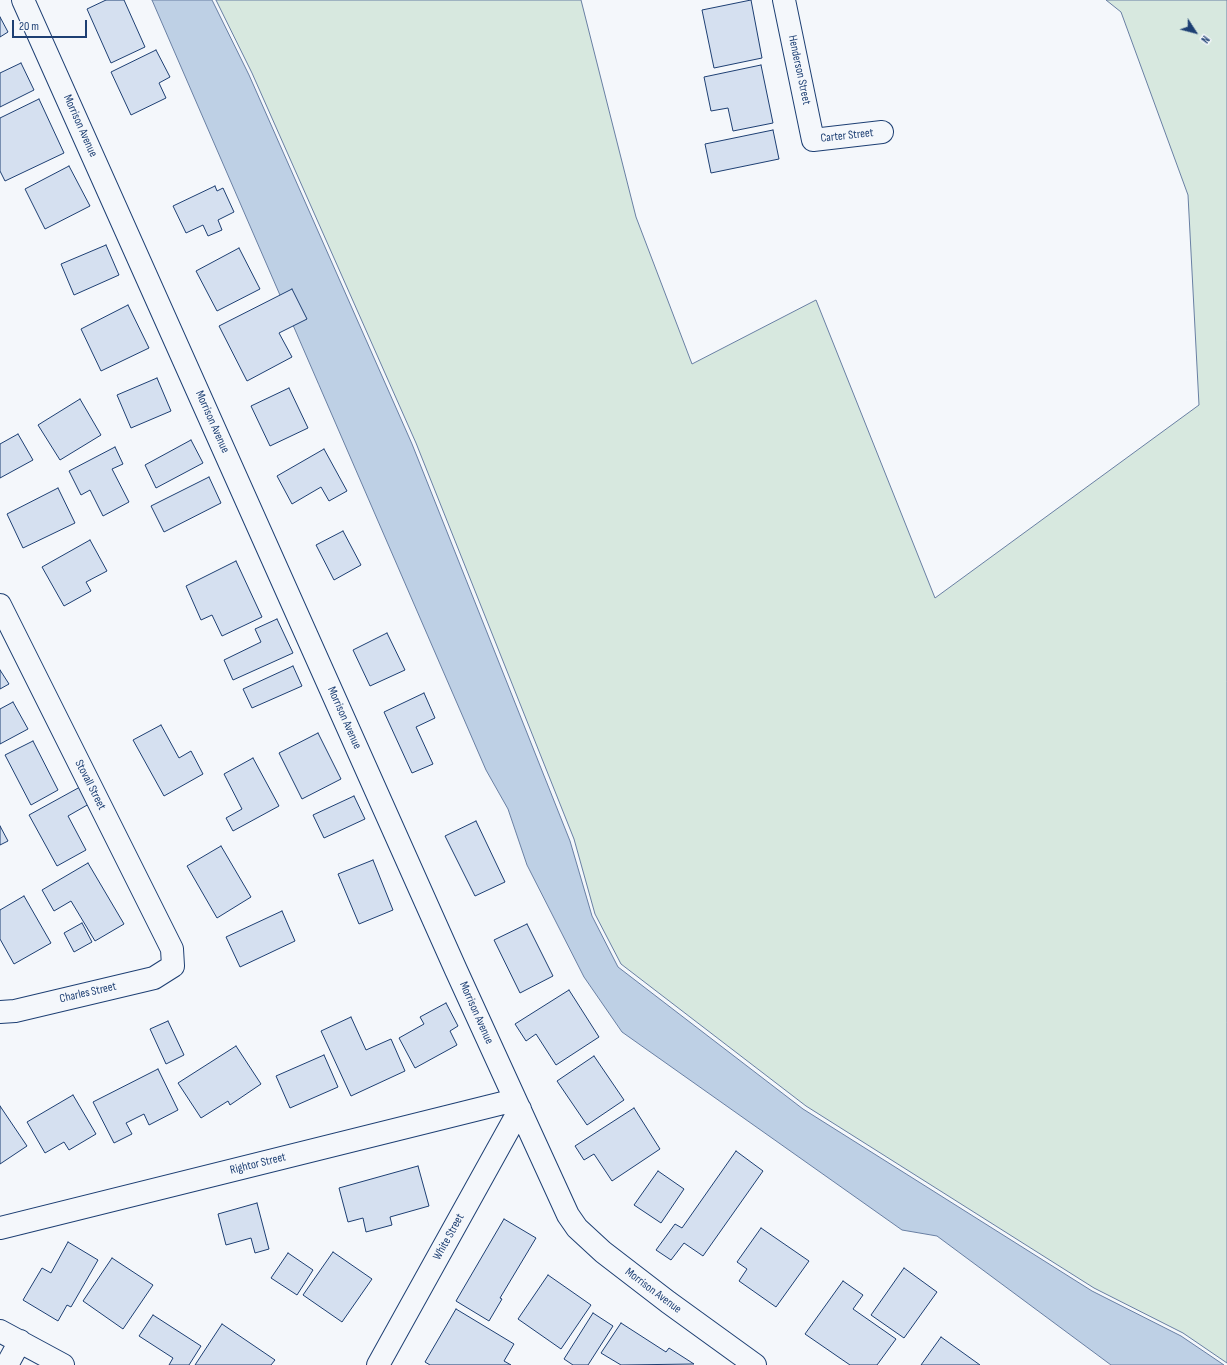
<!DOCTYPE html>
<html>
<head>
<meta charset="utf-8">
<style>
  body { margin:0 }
  #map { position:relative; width:1227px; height:1365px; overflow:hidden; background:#f4f7fb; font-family:"Sofia Sans Condensed",sans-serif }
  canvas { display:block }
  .north { position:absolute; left:1175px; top:12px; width:40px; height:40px; -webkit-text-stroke:3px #f4f7fb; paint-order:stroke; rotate:126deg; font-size:11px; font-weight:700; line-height:16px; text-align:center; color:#1d3f73 }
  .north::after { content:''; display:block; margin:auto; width:14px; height:18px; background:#1d3f73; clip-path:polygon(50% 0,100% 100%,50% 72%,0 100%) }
  .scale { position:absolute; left:12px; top:20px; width:75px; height:18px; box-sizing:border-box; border:2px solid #1d3f73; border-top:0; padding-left:5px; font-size:12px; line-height:14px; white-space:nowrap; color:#1d3f73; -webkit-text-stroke:3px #f4f7fb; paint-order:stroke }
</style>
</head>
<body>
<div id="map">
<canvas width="1227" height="1365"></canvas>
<div class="north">N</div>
<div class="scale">20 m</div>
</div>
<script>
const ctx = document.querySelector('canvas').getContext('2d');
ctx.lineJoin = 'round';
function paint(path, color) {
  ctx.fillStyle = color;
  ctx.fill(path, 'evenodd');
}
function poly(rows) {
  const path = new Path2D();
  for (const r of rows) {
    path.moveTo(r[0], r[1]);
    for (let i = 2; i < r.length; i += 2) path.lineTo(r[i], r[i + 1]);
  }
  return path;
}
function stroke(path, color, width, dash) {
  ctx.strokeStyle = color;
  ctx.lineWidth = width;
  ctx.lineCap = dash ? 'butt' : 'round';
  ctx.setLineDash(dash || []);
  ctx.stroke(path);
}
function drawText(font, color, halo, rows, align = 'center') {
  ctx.font = font + ' "Sofia Sans Condensed",sans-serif';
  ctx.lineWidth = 3;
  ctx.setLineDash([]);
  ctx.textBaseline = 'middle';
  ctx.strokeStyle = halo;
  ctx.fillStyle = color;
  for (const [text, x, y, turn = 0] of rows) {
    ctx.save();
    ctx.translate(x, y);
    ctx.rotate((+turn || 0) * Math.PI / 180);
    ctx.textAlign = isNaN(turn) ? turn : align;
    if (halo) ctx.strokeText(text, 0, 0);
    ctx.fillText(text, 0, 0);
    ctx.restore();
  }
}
const green = poly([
  [216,0,581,0,636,217,692,364,816,300,935,598,1199,405,1188,195,1121,12,1106,0,1227,0,1227,1363,1183,1333,1094,1288,806,1106,621,964,595,914,574,839,416,443,252,73,216,0]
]);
paint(green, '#d7e8df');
stroke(green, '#687fa3', 1);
const water = poly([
  [152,0,212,0,249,75,412,444,570,841,592,916,618,967,803,1109,1092,1291,1181,1336,1224,1365,1111,1365,937,1236,902,1230,622,1032,584,977,527,865,508,809,486,770,152,0]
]);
paint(water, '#bed0e5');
stroke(water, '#687fa3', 1);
const building = poly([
  [106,0,124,0,145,47,111,63,87,9,106,0],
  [751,0,762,58,714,68,702,10,751,0],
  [0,17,8,32,0,37,0,17],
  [156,50,170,77,159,83,166,98,131,115,111,72,156,50],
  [21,63,34,90,0,107,0,73,21,63],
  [761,65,773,123,733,131,728,108,711,111,704,77,761,65],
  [39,99,64,153,5,181,0,171,0,118,39,99],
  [773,130,779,159,711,173,705,144,773,130],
  [69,166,90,206,45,229,25,189,69,166],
  [215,186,217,191,223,188,234,212,218,220,222,230,208,236,203,225,186,233,173,206,215,186],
  [106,245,119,275,74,295,61,264,106,245],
  [239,248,260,289,217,311,196,271,239,248],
  [292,289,307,319,279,333,292,357,247,381,219,326,292,289],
  [128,305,149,348,101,371,81,329,128,305],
  [157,378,171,411,131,428,117,395,157,378],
  [289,388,308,428,270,446,251,406,289,388],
  [80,399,101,435,60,460,38,425,80,399],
  [18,434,33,460,0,478,0,444,18,434],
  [191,440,203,463,156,488,145,465,191,440],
  [115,447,123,464,112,469,129,502,103,516,90,490,81,495,69,471,115,447],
  [324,449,347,491,329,501,321,487,292,504,277,476,324,449],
  [209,477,221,503,164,532,151,506,209,477],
  [58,488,75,523,23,548,7,514,58,488],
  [343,531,361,565,334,580,316,545,343,531],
  [90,540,107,571,86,582,91,591,64,606,42,567,90,540],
  [236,561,262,617,222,636,212,615,201,620,186,586,236,561],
  [277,619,293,653,233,680,224,660,261,642,255,629,277,619],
  [387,633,405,670,370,686,353,650,387,633],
  [293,666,302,686,252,708,243,689,293,666],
  [0,670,9,684,0,689,0,670],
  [424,693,435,718,416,727,433,764,412,773,384,712,424,693],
  [13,702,28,729,0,744,0,709,13,702],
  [161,725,179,758,191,751,203,774,164,796,133,740,161,725],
  [318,733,341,779,302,799,279,753,318,733],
  [33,741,58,790,31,805,5,755,33,741],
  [253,758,279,806,233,831,226,818,242,809,224,774,253,758],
  [80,787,89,804,68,816,86,850,57,866,29,815,80,787],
  [354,796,365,819,324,838,313,815,354,796],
  [476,821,505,882,475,896,445,836,476,821],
  [0,826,8,841,0,845,0,826],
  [221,846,251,897,217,918,187,866,221,846],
  [373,860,393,910,359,924,338,874,373,860],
  [88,863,124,924,95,941,71,901,54,911,42,890,88,863],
  [24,896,51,943,14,964,0,939,0,910,24,896],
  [282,911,295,941,240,967,226,937,282,911],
  [82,923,92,942,74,952,64,933,82,923],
  [527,924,553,976,520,993,494,940,527,924],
  [569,990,599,1037,556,1065,536,1034,526,1041,515,1024,569,990],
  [446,1003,458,1026,450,1031,457,1045,415,1068,399,1038,424,1024,420,1017,446,1003],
  [351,1017,366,1050,391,1039,405,1071,351,1096,321,1031,351,1017],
  [168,1021,184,1055,166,1064,150,1029,168,1021],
  [236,1046,261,1084,230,1105,228,1101,201,1118,178,1083,236,1046],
  [324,1055,338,1087,290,1108,276,1076,324,1055],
  [594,1056,624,1100,587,1125,557,1081,594,1056],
  [158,1069,178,1110,149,1125,144,1114,126,1123,132,1134,114,1143,93,1102,158,1069],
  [73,1095,96,1134,69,1150,64,1142,45,1153,27,1122,73,1095],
  [0,1106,27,1146,0,1164,0,1106],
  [634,1108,660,1149,612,1181,594,1154,584,1160,575,1146,634,1108],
  [736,1151,763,1171,703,1256,684,1243,671,1260,656,1250,675,1224,682,1228,736,1151],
  [418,1166,429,1206,390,1217,392,1225,366,1232,363,1218,348,1222,339,1188,418,1166],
  [658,1171,684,1189,661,1223,634,1205,658,1171],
  [257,1203,269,1249,255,1253,251,1238,226,1245,218,1214,257,1203],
  [504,1219,536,1238,500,1298,502,1299,489,1321,456,1301,504,1219],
  [761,1228,809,1261,776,1307,739,1281,747,1269,737,1262,761,1228],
  [68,1242,98,1260,71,1307,67,1305,58,1321,23,1300,42,1268,51,1273,68,1242],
  [333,1252,372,1279,342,1322,303,1295,333,1252],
  [288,1253,313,1270,297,1295,271,1278,288,1253],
  [112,1258,153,1285,123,1329,83,1301,112,1258],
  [904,1268,937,1292,904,1338,871,1315,904,1268],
  [548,1275,591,1305,561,1349,518,1319,548,1275],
  [843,1281,863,1295,853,1309,896,1339,877,1365,850,1365,805,1334,843,1281],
  [456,1309,514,1344,504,1361,511,1365,430,1365,425,1362,456,1309],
  [593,1313,613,1326,588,1365,573,1365,564,1359,593,1313],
  [153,1315,201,1346,189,1365,169,1365,173,1358,139,1336,153,1315],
  [621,1323,666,1352,669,1348,694,1364,621,1365,601,1353,621,1323],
  [222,1324,275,1360,271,1365,195,1365,222,1324],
  [941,1337,980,1365,921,1365,941,1337]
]);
paint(building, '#d5e0f0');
stroke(building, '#1d3f73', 1);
const minor = poly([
  [23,0,456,970,568,1215,577,1228,603,1252,668,1302,755,1365],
  [784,0,813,140,882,132],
  [0,605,172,949,173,966,154,978,15,1011,0,1012],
  [0,1228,515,1100],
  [0,1331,63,1365],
  [7,1365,20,1341],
  [378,1365,520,1109]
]);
stroke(minor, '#1d3f73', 24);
stroke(minor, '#f4f7fb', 22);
drawText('12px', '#1d3f73', '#f4f7fb', [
  ["Henderson Street",799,70,78],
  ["Morrison Avenue",80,126,66],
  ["Carter Street",847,136,-6],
  ["Morrison Avenue",212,422,66],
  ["Morrison Avenue",344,718,66],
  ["Stovall Street",90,785,63],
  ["Charles Street",88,993,-13],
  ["Morrison Avenue",476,1013,66],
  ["Rightor Street",258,1164,-14],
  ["White Street",449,1237,-61],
  ["Morrison Avenue",653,1291,37]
]);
</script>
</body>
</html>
